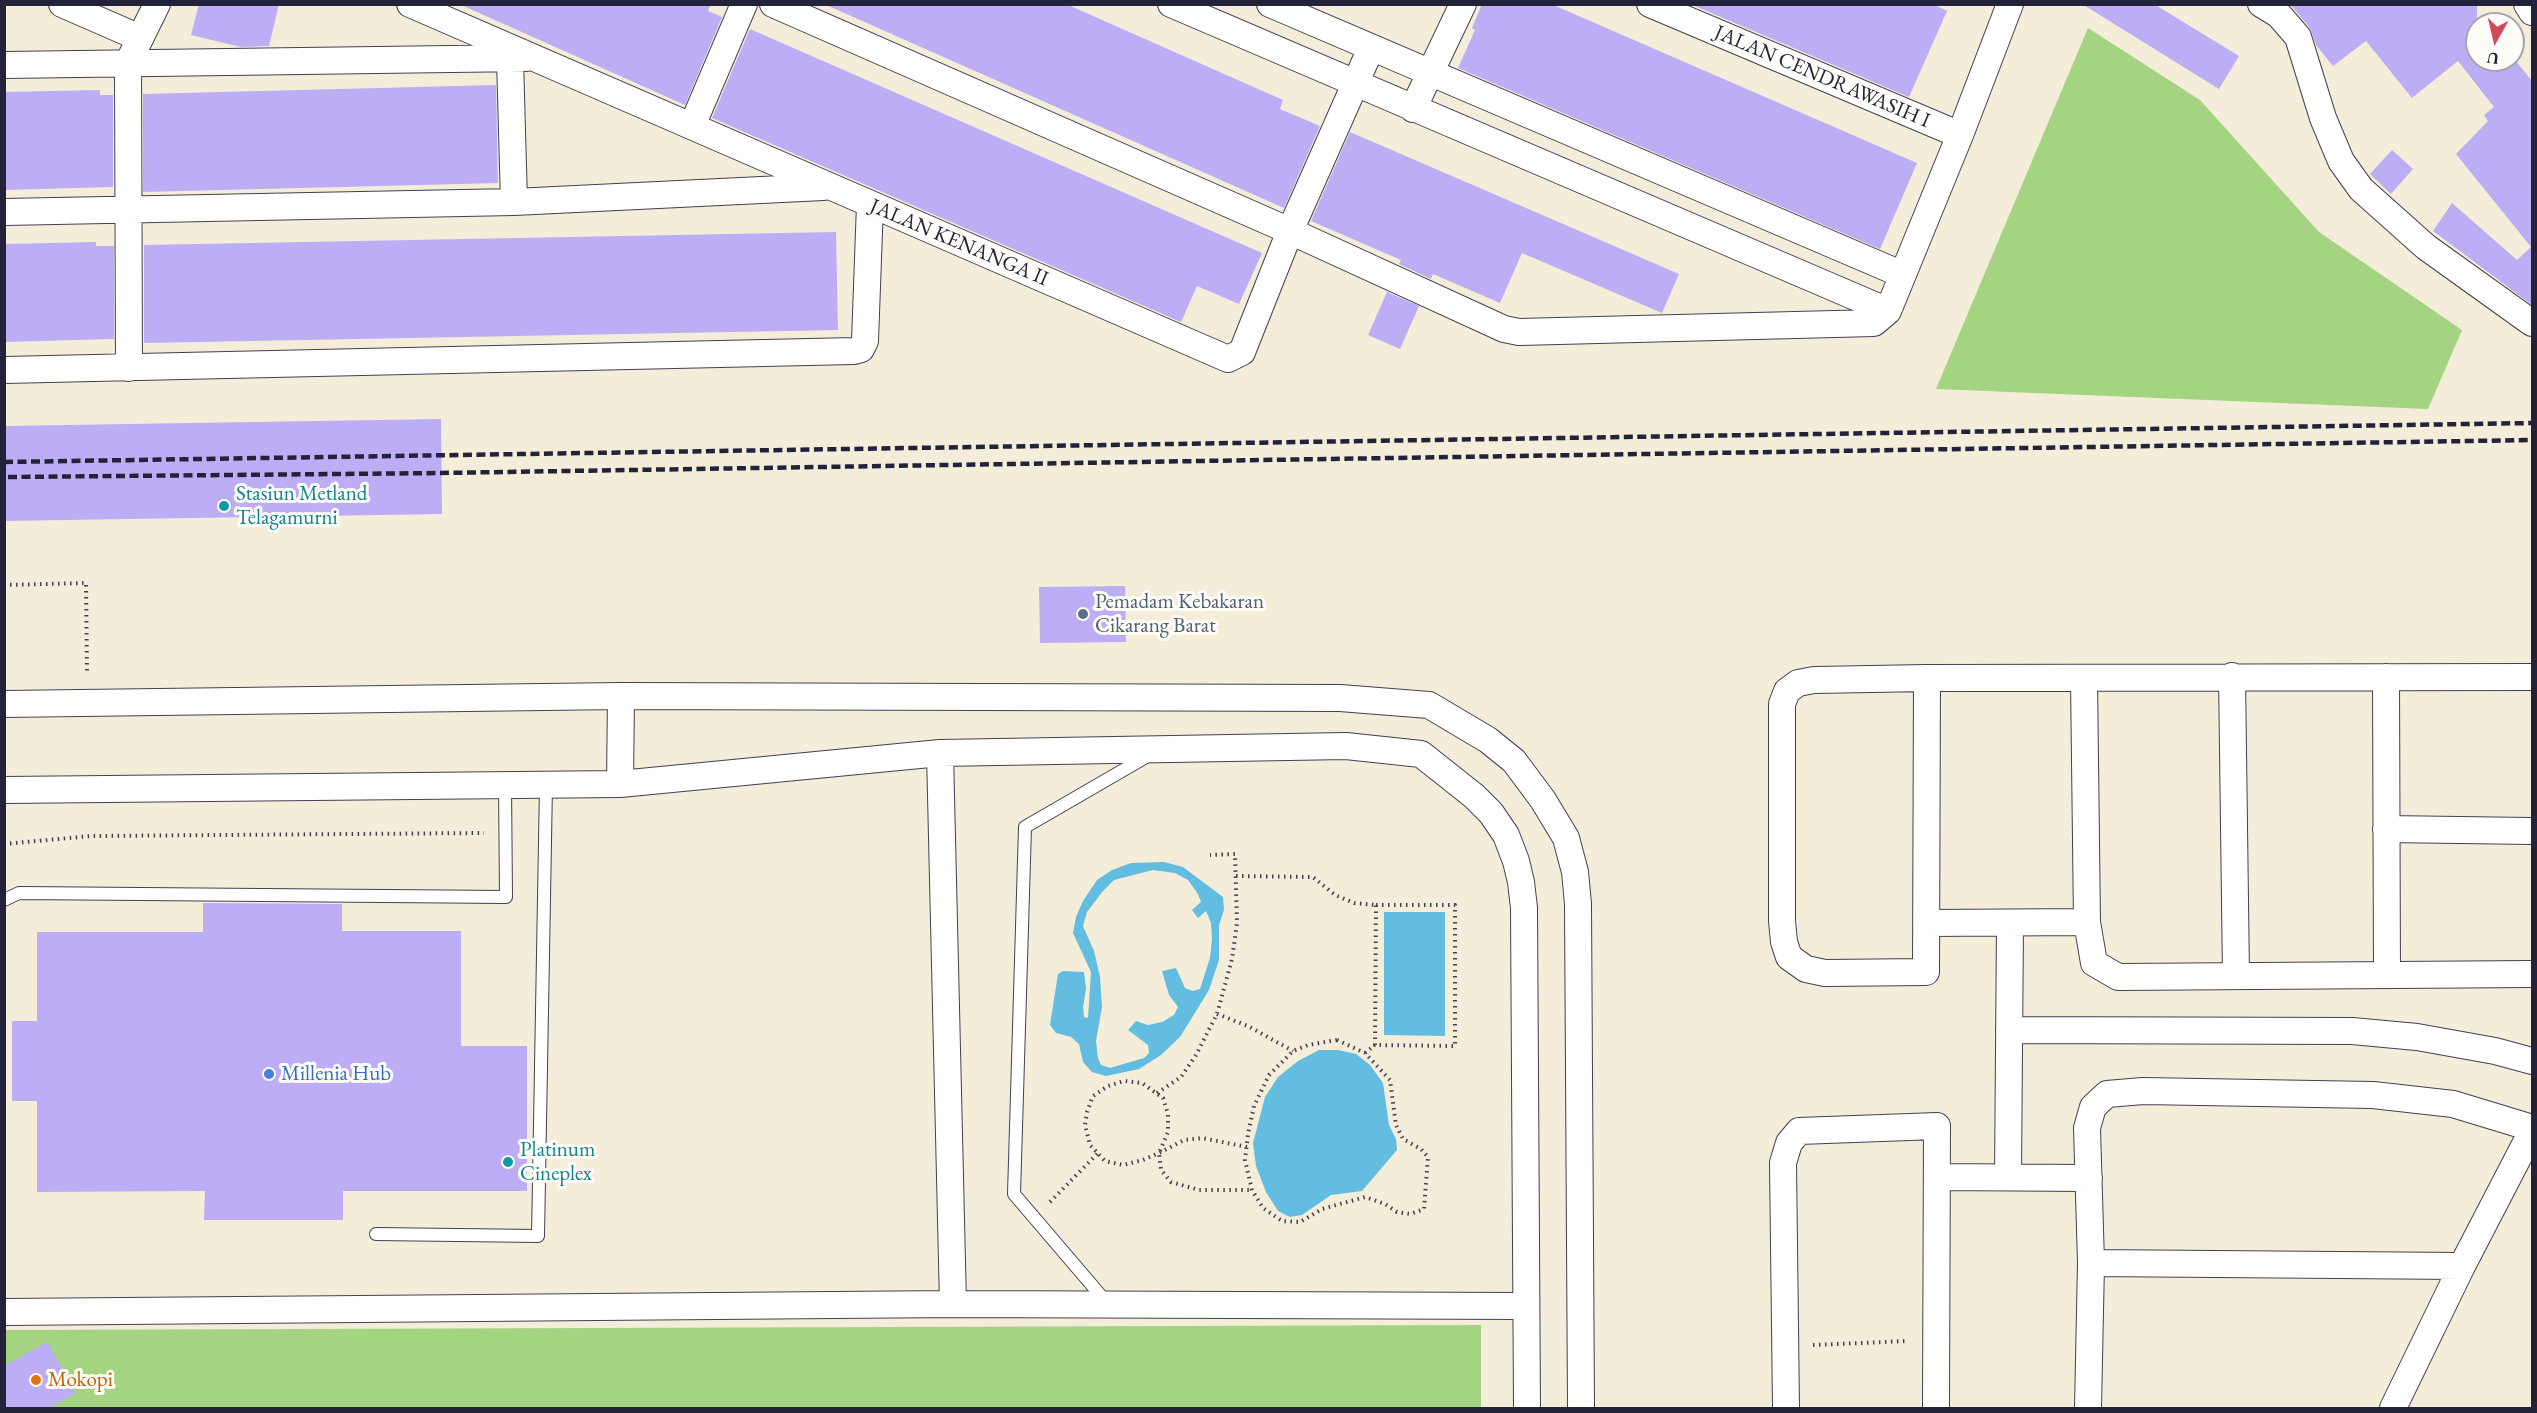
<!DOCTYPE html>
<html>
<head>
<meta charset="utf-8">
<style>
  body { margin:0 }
  #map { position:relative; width:2537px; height:1413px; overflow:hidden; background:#f4edd9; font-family:"EB Garamond",serif }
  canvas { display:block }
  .frame { position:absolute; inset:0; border:6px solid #22223b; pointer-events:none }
  .north { position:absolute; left:2465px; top:12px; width:60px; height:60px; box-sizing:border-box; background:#fdfcf7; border:2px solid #a5a5ac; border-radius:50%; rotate:188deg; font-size:16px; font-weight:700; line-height:24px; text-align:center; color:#22223b }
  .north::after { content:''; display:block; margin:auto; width:21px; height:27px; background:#d1495b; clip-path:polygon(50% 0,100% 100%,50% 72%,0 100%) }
</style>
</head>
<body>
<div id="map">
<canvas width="2537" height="1413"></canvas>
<div class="frame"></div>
<div class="north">U</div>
</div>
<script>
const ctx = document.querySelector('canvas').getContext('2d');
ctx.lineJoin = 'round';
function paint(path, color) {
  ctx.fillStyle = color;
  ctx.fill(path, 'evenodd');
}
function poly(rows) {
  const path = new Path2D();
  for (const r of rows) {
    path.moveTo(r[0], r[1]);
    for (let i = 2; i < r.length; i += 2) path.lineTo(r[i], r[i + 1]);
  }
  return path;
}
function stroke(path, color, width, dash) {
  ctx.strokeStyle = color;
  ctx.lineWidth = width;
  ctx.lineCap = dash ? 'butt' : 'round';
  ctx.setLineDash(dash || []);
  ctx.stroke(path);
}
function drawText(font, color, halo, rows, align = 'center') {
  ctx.font = font + ' "EB Garamond",serif';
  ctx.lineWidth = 6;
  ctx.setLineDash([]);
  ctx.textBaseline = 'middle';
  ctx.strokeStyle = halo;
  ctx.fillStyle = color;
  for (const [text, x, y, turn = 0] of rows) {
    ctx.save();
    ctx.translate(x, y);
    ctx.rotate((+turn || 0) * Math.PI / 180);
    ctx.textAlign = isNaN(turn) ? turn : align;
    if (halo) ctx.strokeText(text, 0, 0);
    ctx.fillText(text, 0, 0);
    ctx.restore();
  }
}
paint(poly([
  [2088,28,2200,100,2319,232,2462,330,2428,409,1936,389],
  [1481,1325,1481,1408,5,1408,4,1330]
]), '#a4d482');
paint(poly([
  [1164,862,1183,867,1223,897,1224,910,1219,925,1219,960,1209,990,1180,1037,1161,1055,1139,1069,1106,1076,1092,1072,1083,1062,1079,1044,1071,1037,1056,1033,1050,1025,1058,974,1063,971,1084,972,1086,989,1083,1007,1084,1017,1088,1018,1091,972,1073,933,1076,917,1083,901,1097,880,1112,870,1131,863],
  [1153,870,1175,873,1188,880,1198,894,1201,902,1192,910,1198,918,1206,911,1211,923,1212,939,1210,958,1200,989,1193,991,1185,988,1176,968,1162,971,1169,995,1178,1007,1174,1015,1162,1022,1148,1025,1136,1021,1128,1030,1148,1045,1149,1053,1144,1058,1110,1068,1101,1065,1098,1058,1096,1041,1102,1007,1100,977,1094,951,1083,926,1087,912,1103,891,1114,880],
  [1384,912,1445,912,1445,1036,1384,1035],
  [1319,1050,1338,1050,1356,1054,1370,1065,1383,1083,1389,1125,1396,1139,1397,1150,1362,1191,1331,1195,1302,1215,1290,1217,1278,1211,1266,1192,1256,1166,1253,1143,1265,1097,1278,1077,1298,1061]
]), '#62bde0');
paint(poly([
  [199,4,279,4,269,46,241,47,191,35],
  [459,4,711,4,708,11,722,17,685,105],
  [824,4,1066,4,1283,100,1280,109,1320,126,1284,208],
  [1482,4,1551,4,1917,163,1880,249,1458,68,1475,30,1472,28],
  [1690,4,1933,4,1947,11,1909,97],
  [2082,4,2154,4,2239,56,2219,89],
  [2290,4,2477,4,2477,60,2515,60,2532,81,2532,305,2433,231,2452,203,2517,260,2531,247,2456,154,2488,121,2484,115,2494,107,2458,61,2412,98,2366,41,2333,66,2316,45,2310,28],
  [750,29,1262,253,1239,304,1197,286,1181,322,712,118],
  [496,85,498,183,143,192,143,94],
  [100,90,100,95,113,95,113,187,4,190,4,92],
  [1350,132,1679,274,1662,313,1522,253,1500,303,1433,274,1431,279,1399,264,1401,260,1311,221],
  [2392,150,2413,169,2391,194,2370,174],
  [836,232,838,330,144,343,144,245],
  [96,242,96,246,114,246,114,339,4,342,4,244],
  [1387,292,1419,306,1400,349,1368,335],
  [441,419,442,514,4,521,4,426],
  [1125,586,1126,642,1040,643,1039,587],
  [203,903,342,904,342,931,461,931,461,1046,527,1046,527,1191,343,1191,343,1220,204,1220,205,1191,37,1192,37,1101,12,1101,12,1021,37,1021,37,932,203,932],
  [47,1342,76,1393,49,1408,4,1408,4,1366]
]), '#bdadf5');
const service = poly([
  [4,900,19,893,506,897,505,785],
  [376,1234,538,1236,546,785],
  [1108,1304,1014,1194,1025,827,1151,754]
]);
const minor = poly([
  [62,4,140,38],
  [410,4,1228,359,1242,352,1290,231,1371,48],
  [773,4,1290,231,1504,329,1519,332,1874,323,1888,311,1960,135,2010,4],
  [1171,4,1888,311],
  [1270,4,1901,274],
  [1650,4,1960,135],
  [2261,4,2279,15,2298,37,2323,118,2341,161,2361,189,2426,247,2532,323],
  [2527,4,2532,12],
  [510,59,514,202],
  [4,65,526,58],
  [1413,109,1463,4],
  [692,126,744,4],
  [4,212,514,202,823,187],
  [129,368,128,63,157,4],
  [4,370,854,351,861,349,865,341,870,204],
  [2232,676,2236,976],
  [2386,677,2387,975],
  [1927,678,1926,972,1825,973,1806,969,1789,957,1784,942,1782,921,1782,704,1787,691,1798,683,1814,680,1927,678,2532,677],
  [2084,679,2087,922,2094,963,2118,977,2532,974],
  [4,704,621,696,1340,698,1429,705,1488,740,1514,761,1543,800,1566,838,1575,872,1578,904,1581,1408],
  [940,753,953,1304,1526,1306],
  [620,784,621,696],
  [4,790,620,784,940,753,1346,746,1421,754,1474,796,1491,813,1506,835,1516,861,1521,882,1524,908,1527,1408],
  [2386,829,2532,831],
  [1927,923,2087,922],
  [2009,1030,2352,1031,2417,1037,2495,1051,2532,1061],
  [1937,1177,2089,1178],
  [2008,1177,2010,923],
  [2091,1263,2462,1266],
  [4,1312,953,1304],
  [1786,1408,1783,1163,1789,1143,1799,1131,1937,1126,1936,1408],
  [2088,1408,2091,1263,2087,1128,2093,1107,2107,1094,2143,1091,2373,1095,2453,1104,2532,1128],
  [2393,1408,2462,1266,2532,1131]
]);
stroke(service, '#424053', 14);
stroke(minor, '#424053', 28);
stroke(poly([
  [4,585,86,583,87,673],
  [4,844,91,836,484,833],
  [1236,876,1313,877,1335,895,1354,903,1376,905],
  [1376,905,1455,905,1455,1046,1375,1045,1376,905],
  [1217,1014,1248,1026,1293,1051],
  [1337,1040,1365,1053,1390,1080,1396,1125,1403,1139,1421,1149,1428,1157,1424,1209,1410,1214,1397,1212,1385,1204,1365,1197,1322,1209,1300,1222,1282,1221,1263,1208,1252,1190,1245,1160,1248,1134,1254,1106,1269,1075,1293,1051,1308,1045,1337,1040],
  [1365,1053,1375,1045],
  [1157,1093,1181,1077,1196,1055,1217,1014,1232,959,1237,923,1235,854,1210,855],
  [1247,1147,1202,1138,1184,1140,1159,1153,1143,1160,1123,1165,1105,1161,1090,1145,1085,1125,1087,1112,1093,1096,1108,1086,1124,1081,1142,1083,1163,1098,1168,1114,1168,1132,1159,1153,1161,1170,1171,1182,1199,1190,1252,1190],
  [1050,1202,1098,1153],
  [1813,1345,1907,1341]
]), '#424053', 4, [1.5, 4.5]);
stroke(service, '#fff', 12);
stroke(minor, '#fff', 26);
stroke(poly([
  [4,462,2532,423],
  [8,477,440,473,2532,440]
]), '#22223b', 4.5, [9, 4.5]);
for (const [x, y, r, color] of [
  [224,506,6,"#0f9aa8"],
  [1083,614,6,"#5c6f8a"],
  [269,1074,6,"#3f7fe0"],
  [508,1162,6,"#0f9aa8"],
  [36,1380,6,"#e8710a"]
]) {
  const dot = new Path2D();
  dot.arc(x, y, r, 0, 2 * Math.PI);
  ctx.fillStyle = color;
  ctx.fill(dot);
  stroke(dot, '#fdfcf7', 2);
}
drawText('21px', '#22223b', '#fdfcf7', [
  ["JALAN CENDRAWASIH I",1822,77,23],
  ["JALAN KENANGA II",959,243,23]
]);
drawText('21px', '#0d838f', '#fdfcf7', [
  ["Stasiun Metland",236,494],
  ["Telagamurni",236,518],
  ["Platinum",520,1150],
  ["Cineplex",520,1174]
], 'left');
drawText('21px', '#4e5e75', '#fdfcf7', [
  ["Pemadam Kebakaran",1095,602],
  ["Cikarang Barat",1095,626]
], 'left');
drawText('21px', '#366cbe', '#fdfcf7', [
  ["Millenia Hub",281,1074]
], 'left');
drawText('21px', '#c56008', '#fdfcf7', [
  ["Mokopi",48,1380]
], 'left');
</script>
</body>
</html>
